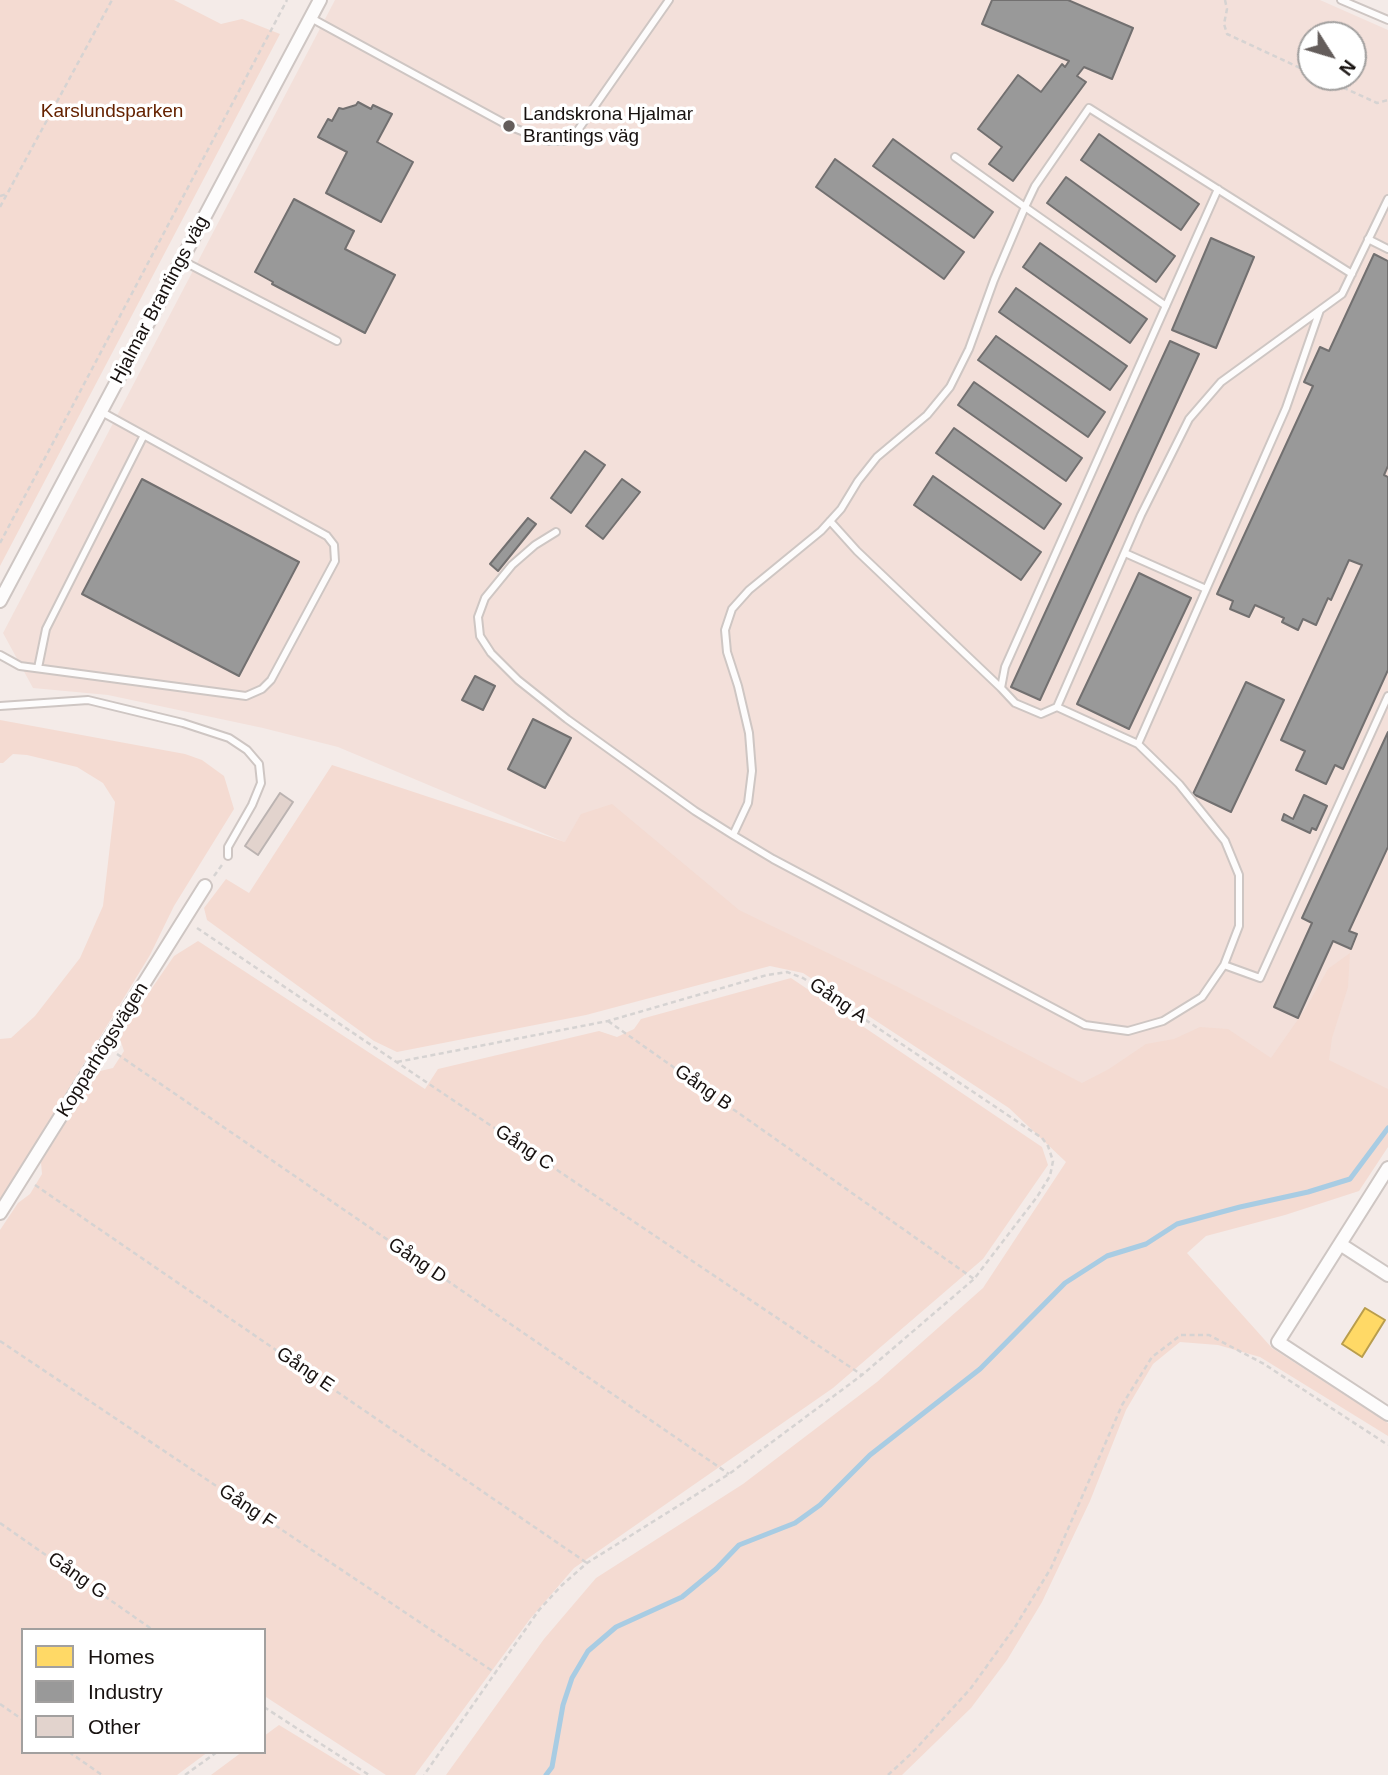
<!DOCTYPE html>
<html>
<head>
<meta charset="utf-8">
<style>
  body { margin:0 }
  #map { position:relative; width:1388px; height:1775px; overflow:hidden; background:#f4ebe8; font-family:Helvetica,sans-serif }
  canvas { display:block }
  .legend { position:absolute; left:21px; top:1628px; width:245px; height:126px; box-sizing:border-box; background:#fff; border:2px solid #a2a09f; margin:0; padding:9px 12px; list-style:none; font-size:21px; color:#17110f }
  .legend li { display:flex; align-items:center; gap:14px; height:35px }
  .legend b { width:35px; border:2px solid #a2a09f }
  .north { position:absolute; left:1297px; top:21px; width:70px; height:70px; box-sizing:border-box; background:#fff; border:2px solid #a2a09f; border-radius:50%; rotate:127deg; font-size:19px; font-weight:700; line-height:28px; text-align:center; color:#17110f }
  .north::after { content:''; display:block; margin:auto; width:24px; height:32px; background:#645d5b; clip-path:polygon(50% 0,100% 100%,50% 72%,0 100%) }
</style>
</head>
<body>
<div id="map">
<canvas width="1388" height="1775"></canvas>
<ul class="legend">
<li><b style="height:19px;background:#ffd966"></b>Homes</li>
<li><b style="height:19px;background:#999"></b>Industry</li>
<li><b style="height:19px;background:#e2d3cd"></b>Other</li>
</ul>
<div class="north">N</div>
</div>
<script>
const ctx = document.querySelector('canvas').getContext('2d');
ctx.lineJoin = 'round';
function paint(path, color) {
  ctx.fillStyle = color;
  ctx.fill(path, 'evenodd');
}
function poly(rows) {
  const path = new Path2D();
  for (const r of rows) {
    path.moveTo(r[0], r[1]);
    for (let i = 2; i < r.length; i += 2) path.lineTo(r[i], r[i + 1]);
  }
  return path;
}
function stroke(path, color, width, dash) {
  ctx.strokeStyle = color;
  ctx.lineWidth = width;
  ctx.lineCap = dash ? 'butt' : 'round';
  ctx.setLineDash(dash || []);
  ctx.stroke(path);
}
function drawText(font, color, halo, rows, align = 'center') {
  ctx.font = font + ' Helvetica,sans-serif';
  ctx.lineWidth = 7;
  ctx.setLineDash([]);
  ctx.textBaseline = 'middle';
  ctx.strokeStyle = halo;
  ctx.fillStyle = color;
  for (const [text, x, y, turn = 0] of rows) {
    ctx.save();
    ctx.translate(x, y);
    ctx.rotate((+turn || 0) * Math.PI / 180);
    ctx.textAlign = isNaN(turn) ? turn : align;
    if (halo) ctx.strokeText(text, 0, 0);
    ctx.fillText(text, 0, 0);
    ctx.restore();
  }
}
paint(poly([
  [335,0,1320,0,1388,30,1388,1130,1083,1086,724,909,338,747,263,728,108,695,33,688,3,633],
  [1311,35,1353,35,1353,77,1311,77]
]), '#f3e0da');
paint(poly([
  [0,0,174,0,221,24,242,19,280,34,0,566],
  [0,720,185,754,202,760,224,776,234,809,174,906,150,955,0,1201,0,1039,11,1038,35,1016,80,958,103,906,115,802,103,783,77,767,27,755,13,754,3,763,0,763],
  [332,765,565,842,581,814,612,804,739,910,896,986,1082,1083,1109,1069,1146,1044,1174,1039,1200,1027,1228,1029,1271,1058,1306,1008,1328,969,1350,953,1348,987,1332,1038,1329,1060,1388,1089,1388,1147,1359,1191,1285,1215,1206,1236,1187,1253,1272,1348,1388,1423,1388,1436,1260,1357,1218,1345,1180,1342,1153,1364,1126,1410,1090,1501,1042,1602,1007,1660,971,1708,902,1775,446,1775,544,1639,596,1578,743,1484,877,1382,983,1288,1066,1162,1009,1108,803,973,770,966,586,1015,397,1052,374,1041,207,920,204,908,226,879,249,893],
  [198,941,425,1089,438,1069,599,1031,617,1037,634,1029,641,1019,791,978,1042,1147,1048,1165,983,1259,833,1388,574,1568,530,1619,415,1775,386,1775,266,1697,264,1698,264,1630,23,1630,23,1752,208,1752,177,1775,0,1775,0,1230,18,1203,30,1194,42,1174,41,1162,88,1087,100,1071,113,1068,124,1051,119,1036,174,956],
  [279,1725,361,1775,211,1775,242,1752,264,1752,264,1736]
]), '#f4dbd2');
const homes = poly([
  [1365,1308,1385,1320,1362,1357,1342,1344,1365,1308]
]);
paint(homes, '#ffd966');
stroke(homes, '#b99d4c', 2);
const industry = poly([
  [992,0,1068,0,1133,28,1112,79,1084,67,1077,76,1086,82,1013,181,989,164,1002,147,978,129,1018,75,1041,92,1062,64,1065,67,1069,61,982,24,992,0],
  [358,102,371,109,373,105,392,114,377,142,413,162,381,222,326,193,347,152,318,137,328,119,332,121,339,108,343,109,356,105,358,102],
  [1099,134,1199,204,1181,230,1081,160,1099,134],
  [893,139,993,212,974,238,873,166,893,139],
  [835,159,964,252,944,279,816,187,835,159],
  [1066,177,1175,256,1156,282,1047,203,1066,177],
  [294,199,354,231,345,249,395,275,365,333,272,284,273,282,255,272,294,199],
  [1211,238,1254,257,1216,348,1172,330,1211,238],
  [1040,243,1147,319,1130,343,1023,267,1040,243],
  [1374,254,1388,261,1388,466,1384,475,1388,477,1388,670,1343,769,1335,765,1326,784,1296,770,1305,751,1281,740,1362,565,1349,560,1331,600,1328,598,1316,625,1303,619,1298,630,1282,622,1284,618,1255,605,1249,617,1230,609,1233,601,1217,594,1313,386,1304,382,1320,347,1329,351,1374,254],
  [1016,288,1127,366,1110,390,999,312,1016,288],
  [996,336,1105,412,1088,437,978,360,996,336],
  [1170,341,1199,354,1040,700,1011,687,1170,341],
  [974,382,1082,458,1066,481,958,405,974,382],
  [954,428,1061,504,1044,529,936,453,954,428],
  [585,451,605,465,571,513,551,498,585,451],
  [933,476,1041,552,1021,580,914,505,933,476],
  [142,479,299,562,239,676,82,594,142,479],
  [622,479,640,492,603,539,586,526,622,479],
  [528,518,536,524,498,571,490,564,528,518],
  [1139,573,1191,598,1129,729,1077,704,1139,573],
  [475,676,495,686,483,710,462,700,475,676],
  [1246,682,1284,700,1231,812,1193,794,1246,682],
  [533,719,571,738,545,788,508,769,533,719],
  [1388,732,1388,847,1349,931,1357,934,1351,949,1333,941,1298,1018,1274,1007,1312,923,1302,918,1388,732],
  [1304,795,1327,806,1316,830,1312,828,1310,833,1282,820,1284,814,1293,819,1304,795]
]);
paint(industry, '#999');
stroke(industry, '#727070', 2);
stroke(poly([
  [546,1775,552,1767,563,1705,572,1678,588,1651,616,1627,682,1597,716,1569,739,1545,795,1523,820,1505,870,1455,980,1369,1065,1283,1107,1256,1146,1244,1177,1224,1240,1207,1308,1192,1350,1179,1388,1128]
]), '#a8cce3', 5);
const building = poly([
  [280,793,293,802,258,855,245,846,280,793]
]);
paint(building, '#e2d3cd');
stroke(building, '#bbb3b1', 2);
const service = poly([
  [1341,0,1388,20],
  [311,18,509,126,547,141,565,141,578,130,669,0],
  [955,157,1025,207,1035,186,1089,108,1352,274],
  [1218,189,1005,667,1001,688,1015,703,1041,714,1057,707,1141,515,1189,419,1221,382,1342,294,1388,199],
  [1368,239,1388,249],
  [181,260,337,341],
  [830,521,857,551,1001,688],
  [556,532,535,545,512,565,485,598,478,617,480,636,491,653,518,680,567,719,695,811,733,835,748,803,752,771,749,733,738,686,727,652,725,630,732,609,749,590,821,531,841,509,858,481,877,457,927,415,950,387,969,349,994,280,1025,207,1166,306],
  [1125,553,1206,589],
  [0,655,20,666,246,696,262,689,271,680,335,561,334,545,327,536,100,411],
  [38,668,46,629,144,435],
  [0,706,88,700,183,723,229,738,247,750,259,764,261,783,252,805,228,847,228,856],
  [1057,707,1138,744,1286,408,1320,310],
  [733,835,773,859,1085,1025,1128,1031,1163,1021,1202,997,1224,965,1239,926,1239,875,1225,841,1179,784,1138,744],
  [1224,965,1260,978,1388,696]
]);
const minor = poly([
  [0,601,320,0],
  [1388,1168,1278,1342,1388,1414],
  [0,1213,205,886],
  [1340,1244,1388,1275]
]);
stroke(service, '#cec6c3', 10);
stroke(minor, '#cec6c3', 16);
stroke(poly([
  [1225,0,1227,9,1224,24,1227,34,1311,73],
  [1320,77,1377,103,1388,100],
  [0,196,7,194],
  [0,207,112,0],
  [0,543,287,0],
  [214,876,222,865],
  [197,928,862,1375],
  [608,1021,974,1279],
  [117,1054,729,1474],
  [397,1062,608,1021,767,975,787,972,803,978,1042,1138,1048,1146,1053,1161,1050,1176,1037,1197,974,1279,862,1375,729,1474,587,1563,561,1586,539,1610,424,1775],
  [35,1185,587,1563],
  [0,1341,494,1672],
  [0,1523,153,1630],
  [0,1704,23,1720],
  [264,1707,369,1775],
  [69,1752,102,1775],
  [185,1775,217,1752],
  [888,1775,914,1751,971,1688,1015,1627,1051,1568,1122,1405,1152,1357,1181,1335,1209,1335,1264,1364,1388,1445]
]), '#d6d3d2', 2.5, [5, 3.5]);
stroke(service, '#fdfcfc', 6);
stroke(minor, '#fdfcfc', 12);
for (const [x, y, r, color] of [
  [509,126,7,"#645d5b"]
]) {
  const dot = new Path2D();
  dot.arc(x, y, r, 0, 2 * Math.PI);
  ctx.fillStyle = color;
  ctx.fill(dot);
  stroke(dot, '#fff', 2.5);
}
drawText('19px', '#652200', '#fff', [
  ["Karslundsparken",112,112]
]);
drawText('19px', '#17110f', '#fff', [
  ["Landskrona Hjalmar",523,115],
  ["Brantings väg",523,137]
], 'left');
drawText('19px', '#17110f', '#fff', [
  ["Hjalmar Brantings väg",160,300,-62],
  ["Gång A",838,1001,34],
  ["Kopparhögsvägen",103,1050,-58],
  ["Gång B",703,1088,35],
  ["Gång C",524,1148,34],
  ["Gång D",417,1261,34],
  ["Gång E",305,1370,34],
  ["Gång F",247,1507,34],
  ["Gång G",77,1576,35]
]);
</script>
</body>
</html>
